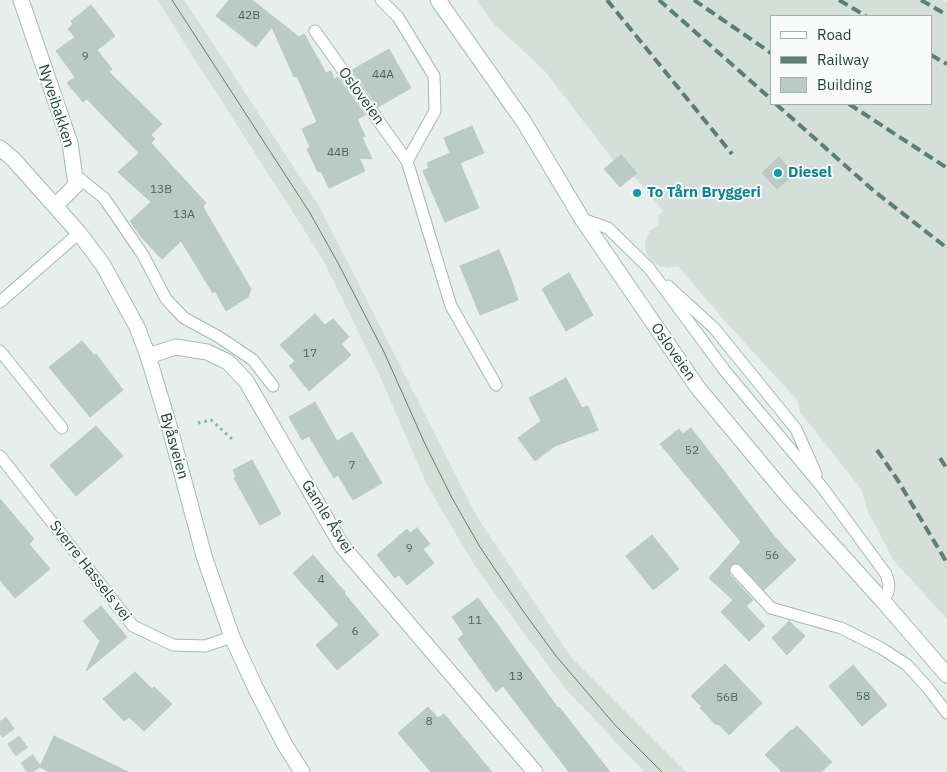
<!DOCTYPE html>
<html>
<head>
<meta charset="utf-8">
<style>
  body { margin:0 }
  #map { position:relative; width:947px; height:772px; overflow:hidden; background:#e6efeb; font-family:"IBM Plex Sans",sans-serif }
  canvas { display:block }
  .legend { position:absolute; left:770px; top:15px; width:162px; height:90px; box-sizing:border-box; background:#f7fbf9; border:1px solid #a3b1ad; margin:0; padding:6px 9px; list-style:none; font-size:15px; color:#24423a }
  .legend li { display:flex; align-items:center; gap:10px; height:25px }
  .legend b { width:25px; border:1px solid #a3b1ad }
</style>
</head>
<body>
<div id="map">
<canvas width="947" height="772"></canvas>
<ul class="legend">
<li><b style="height:6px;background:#fff"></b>Road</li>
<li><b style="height:6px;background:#5f7d75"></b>Railway</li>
<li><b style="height:14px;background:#bbcac4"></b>Building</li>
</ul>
</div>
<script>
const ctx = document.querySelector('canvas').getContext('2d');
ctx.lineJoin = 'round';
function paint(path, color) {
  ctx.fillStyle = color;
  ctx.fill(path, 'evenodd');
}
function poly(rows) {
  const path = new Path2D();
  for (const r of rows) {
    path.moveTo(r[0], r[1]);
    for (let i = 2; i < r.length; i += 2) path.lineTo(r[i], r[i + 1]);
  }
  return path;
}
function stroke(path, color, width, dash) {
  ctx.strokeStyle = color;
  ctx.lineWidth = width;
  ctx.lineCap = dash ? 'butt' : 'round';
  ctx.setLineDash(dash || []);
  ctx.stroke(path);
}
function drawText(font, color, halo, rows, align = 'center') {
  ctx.font = font + ' "IBM Plex Sans",sans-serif';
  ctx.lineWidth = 4;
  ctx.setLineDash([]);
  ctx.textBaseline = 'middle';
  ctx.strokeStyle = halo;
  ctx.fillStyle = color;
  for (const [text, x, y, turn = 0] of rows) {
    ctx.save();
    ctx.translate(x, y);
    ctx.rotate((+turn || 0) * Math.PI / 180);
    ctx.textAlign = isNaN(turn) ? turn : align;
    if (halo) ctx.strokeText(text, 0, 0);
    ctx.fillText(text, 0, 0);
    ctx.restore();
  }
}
paint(poly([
  [157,0,184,0,318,204,477,517,570,656,686,772,644,772,564,687,476,568,427,485,379,374,322,258],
  [476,0,943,0,947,2,947,619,894,561,868,512,861,489,800,412,798,401,724,320,678,266,668,268,659,266,651,260,646,252,645,242,650,231,659,224,658,216,663,211,634,176,636,173,614,161,544,70,495,25],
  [771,16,931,16,931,104,771,104]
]), '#d4dfda');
const building = poly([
  [229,0,252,0,299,37,304,34,326,73,331,71,334,79,338,77,365,115,357,119,365,136,362,137,372,159,359,158,365,171,329,188,321,171,318,172,307,149,310,147,302,129,317,122,297,76,294,77,272,27,256,47,216,16,229,0],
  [91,5,115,36,97,50,112,69,109,72,162,124,151,135,155,139,151,143,206,203,203,207,251,289,248,297,226,311,215,291,213,293,181,241,162,259,142,238,130,221,151,202,118,172,139,153,87,99,83,102,67,83,75,77,56,51,75,37,68,29,73,24,71,21,91,5],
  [389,49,411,88,378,107,352,70,389,49],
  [472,126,484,153,460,163,479,208,445,222,423,171,429,168,427,163,450,153,444,138,472,126],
  [621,155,637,173,620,187,604,169,621,155],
  [779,157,794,174,777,189,762,173,779,157],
  [499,250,510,276,518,300,480,315,460,266,499,250],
  [569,273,593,315,566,331,542,289,569,273],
  [315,314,325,325,333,319,349,337,341,344,351,355,309,391,289,366,295,361,280,345,315,314],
  [82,341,94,355,96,354,123,390,90,417,49,367,82,341],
  [566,378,582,408,588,406,598,430,555,446,535,461,518,438,541,421,529,398,566,378],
  [315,402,337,441,352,432,382,483,353,500,338,475,334,478,309,436,302,440,289,417,315,402],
  [96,426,123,456,76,496,50,465,96,426],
  [691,428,774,536,796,560,764,590,741,565,734,563,729,567,730,575,753,600,746,606,765,626,749,641,721,612,733,600,709,578,741,542,660,444,679,429,683,434,691,428],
  [252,460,281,514,260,525,234,478,236,477,233,470,252,460],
  [0,499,34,539,29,544,50,569,15,598,0,580,0,499],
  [417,528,430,544,423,549,434,563,407,585,399,575,395,578,377,555,407,529,410,533,417,528],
  [652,535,679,569,653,590,626,556,652,535],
  [313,555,345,592,344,593,379,635,337,670,316,645,339,625,293,573,313,555],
  [478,598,558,708,559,707,610,772,569,772,503,686,496,692,458,639,464,634,452,617,478,598],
  [101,606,127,637,86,671,100,641,83,621,101,606],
  [789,621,805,636,787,655,772,638,789,621],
  [725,664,762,703,729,735,718,724,716,725,700,708,702,707,691,696,725,664],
  [853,665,887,705,862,726,829,686,853,665],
  [135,672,152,689,154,687,172,704,144,731,129,717,124,721,103,699,135,672],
  [428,707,438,718,444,714,492,772,431,772,398,733,428,707],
  [797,726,832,762,821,772,782,772,765,755,791,730,792,731,797,726],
  [54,736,87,752,128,772,50,772,40,767,54,736]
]);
paint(building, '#bbcac4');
stroke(building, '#b8c9c2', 1);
stroke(poly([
  [0,721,36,772]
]), '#bfccc8', 15, [15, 8]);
const lane = poly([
  [381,0,398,17,434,76,435,111,407,161,451,306,496,385],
  [315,31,407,161],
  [74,174,104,198,143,255,166,299,184,318,219,337,253,360,273,386],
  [582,219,608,228,649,268,725,371,822,487,886,574,889,584,888,592,883,601],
  [668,286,714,328,796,429,816,474],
  [0,302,79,233],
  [0,351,62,428],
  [0,456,133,626,173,645,205,646,232,637],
  [736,570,771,608,841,628,881,648,907,665,927,687,947,713]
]);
const street = poly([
  [21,0,70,143,76,185,55,206],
  [148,356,176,347,207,352,228,362,246,381,342,546,535,772]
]);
const secondary = poly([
  [438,0,524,122,582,219,698,388,787,495,883,601,947,675],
  [0,148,13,159,79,233,103,265,137,327,148,356,170,429,204,556,232,637,255,687,285,745,302,772]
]);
stroke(lane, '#a8b8b2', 13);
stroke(street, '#a8b8b2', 17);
stroke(secondary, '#a4bbb3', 17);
stroke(poly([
  [198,423,211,420,233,440]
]), '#86b3a5', 3, [2.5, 4]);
stroke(lane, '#fff', 11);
stroke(street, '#fff', 15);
stroke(secondary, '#fff', 15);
stroke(poly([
  [172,0,310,213,338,263,384,352,425,444,452,498,480,547,523,611,556,656,615,725,662,772]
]), '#5f7d75', 1);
stroke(poly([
  [607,0,732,154],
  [659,0,771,99],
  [694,0,771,53],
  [839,0,866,16],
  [921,0,947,15],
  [931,55,947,64],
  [776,104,874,191,947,248],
  [849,104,947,168],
  [877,450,897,479,947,563],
  [940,458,947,469]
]), '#5f7d75', 4, [10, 5]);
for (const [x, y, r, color] of [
  [778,173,5,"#0f9aa8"],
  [637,193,5,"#0f9aa8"]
]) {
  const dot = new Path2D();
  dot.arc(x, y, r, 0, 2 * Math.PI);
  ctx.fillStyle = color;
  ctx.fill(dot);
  stroke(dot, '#f7fbf9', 2);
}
drawText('12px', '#4a645c', null, [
  ["42B",249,16],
  ["9",85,57],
  ["44A",383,75],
  ["44B",338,153],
  ["13B",161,190],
  ["13A",184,215],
  ["17",310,354],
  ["52",692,451],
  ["7",352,466],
  ["9",409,549],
  ["56",772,556],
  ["4",321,580],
  ["11",475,621],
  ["6",355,632],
  ["13",516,677],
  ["58",863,697],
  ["56B",727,698],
  ["8",429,722]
]);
drawText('15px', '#24423a', '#f7fbf9', [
  ["Osloveien",361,96,54],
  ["Nyveibakken",56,106,72],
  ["Osloveien",673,352,55],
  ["Byåsveien",174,446,74],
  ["Gamle Åsvei",327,517,58],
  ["Sverre Hassels vei",90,571,52]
]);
drawText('bold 15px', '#0d838f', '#f7fbf9', [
  ["Diesel",788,173],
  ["To Tårn Bryggeri",647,193]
], 'left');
</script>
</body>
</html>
